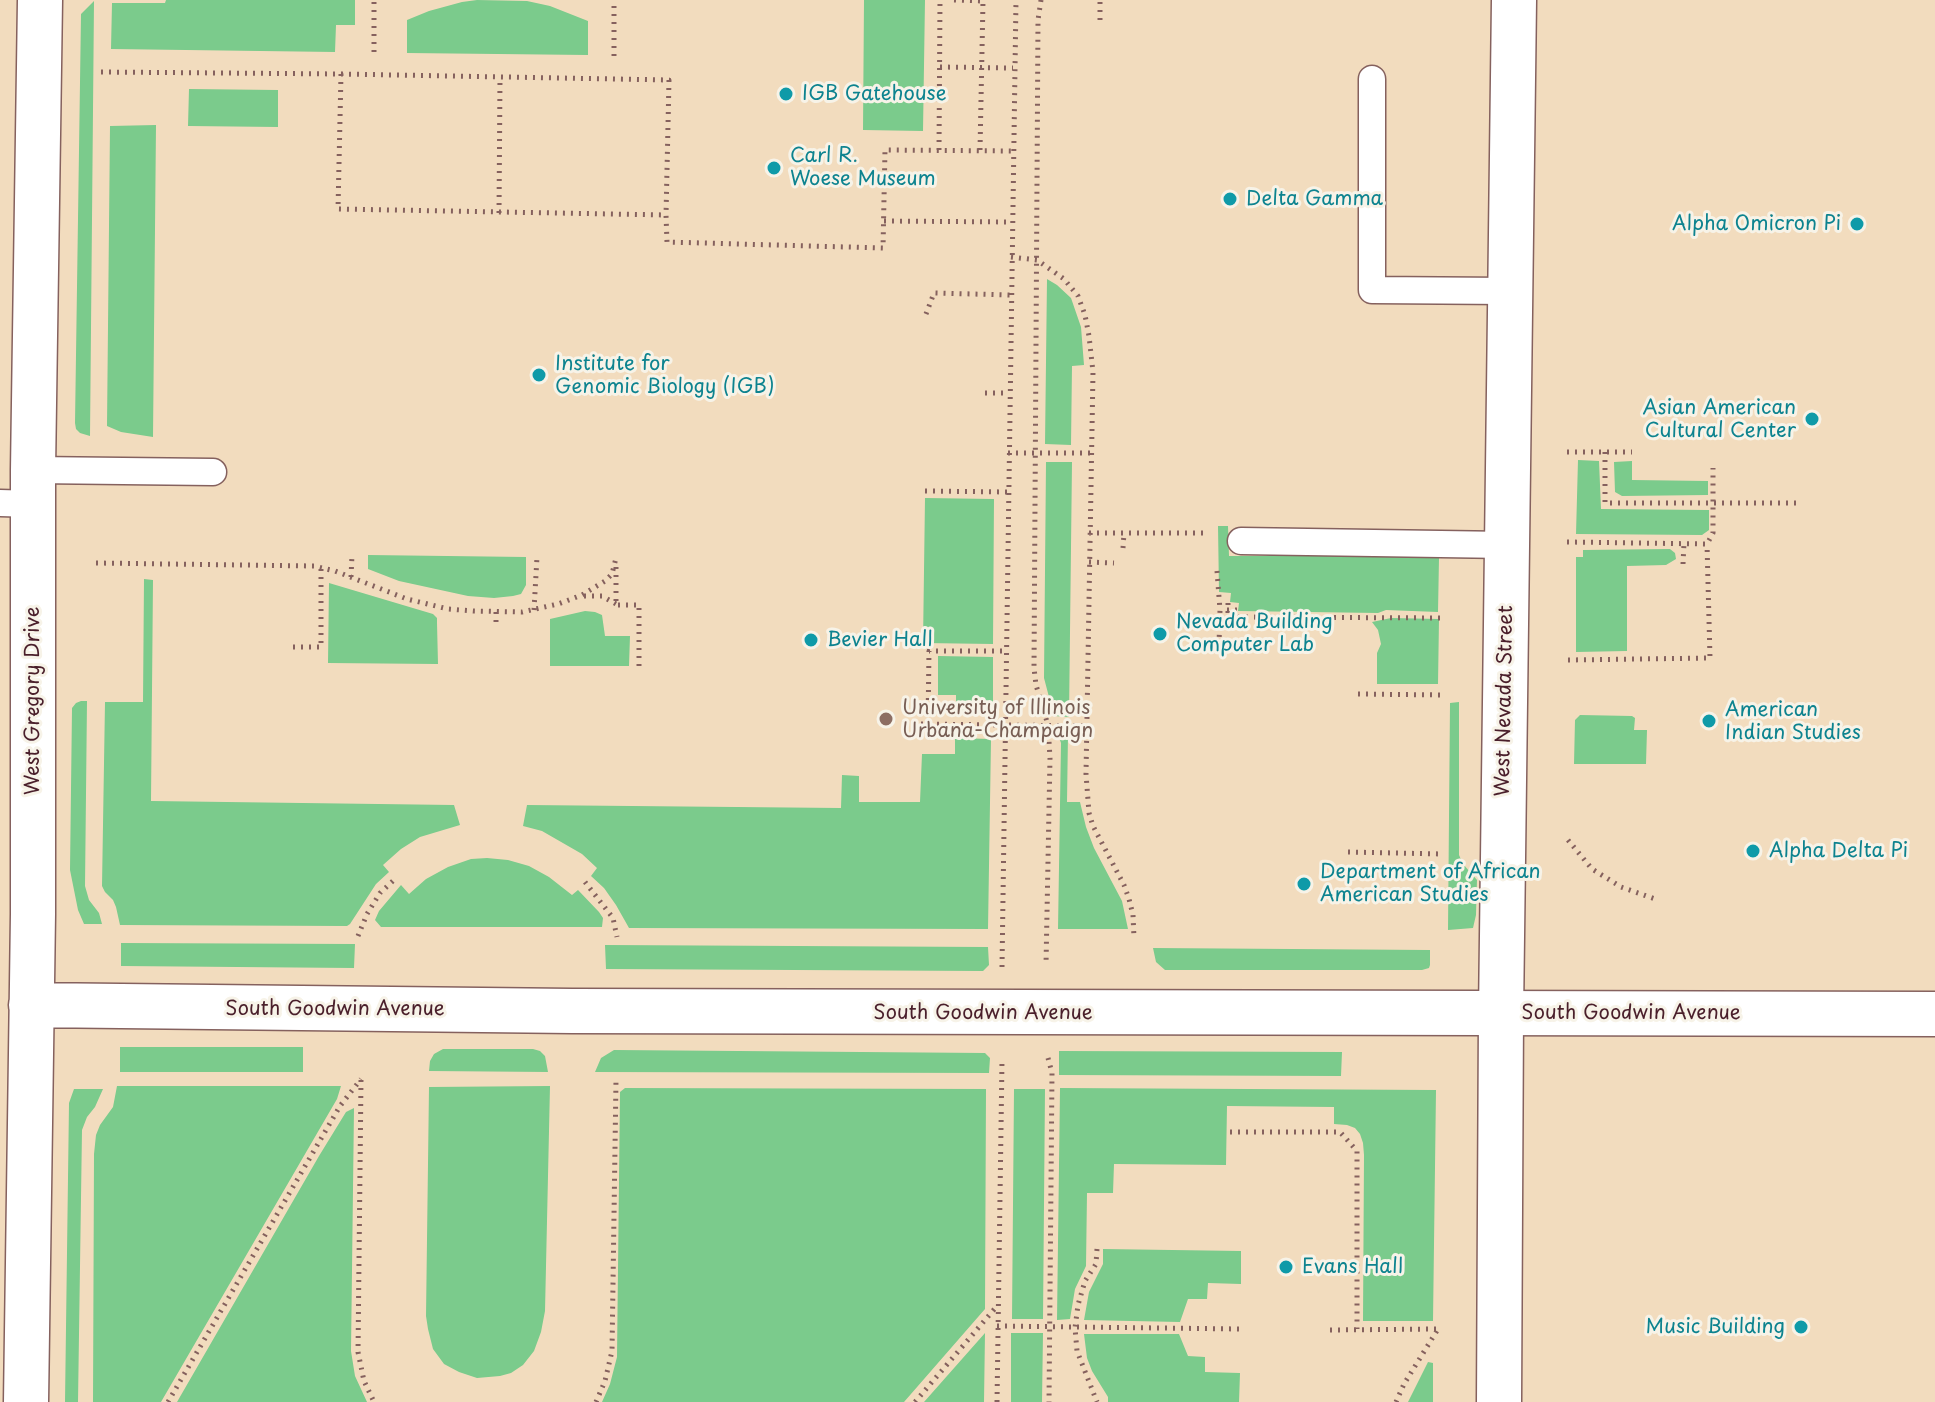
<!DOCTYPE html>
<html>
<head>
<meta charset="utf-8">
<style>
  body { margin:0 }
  canvas { display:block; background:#f2dcbe }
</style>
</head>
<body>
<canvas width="1935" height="1402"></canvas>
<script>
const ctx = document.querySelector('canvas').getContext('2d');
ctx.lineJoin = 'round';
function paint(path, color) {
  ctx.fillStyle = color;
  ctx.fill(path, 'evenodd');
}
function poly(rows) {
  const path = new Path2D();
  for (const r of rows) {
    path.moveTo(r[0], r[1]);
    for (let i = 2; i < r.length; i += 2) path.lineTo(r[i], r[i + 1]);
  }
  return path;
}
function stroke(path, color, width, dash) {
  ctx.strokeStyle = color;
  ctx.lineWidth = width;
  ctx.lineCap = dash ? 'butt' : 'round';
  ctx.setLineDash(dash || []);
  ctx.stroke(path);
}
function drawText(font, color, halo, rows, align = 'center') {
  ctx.font = font + ' "Playpen Sans",sans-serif';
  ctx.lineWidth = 6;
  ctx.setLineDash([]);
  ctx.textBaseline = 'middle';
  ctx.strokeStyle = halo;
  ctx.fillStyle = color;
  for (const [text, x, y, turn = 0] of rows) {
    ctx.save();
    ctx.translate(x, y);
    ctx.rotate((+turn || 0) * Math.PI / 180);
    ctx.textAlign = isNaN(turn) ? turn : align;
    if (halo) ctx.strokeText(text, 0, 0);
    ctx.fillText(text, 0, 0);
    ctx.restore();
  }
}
paint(poly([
  [166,0,355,0,355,25,336,25,335,52,111,49,112,3,165,3],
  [477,0,527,1,550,6,588,21,588,55,407,53,407,20,429,11,462,2],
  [864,0,925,0,923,131,863,130],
  [94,1,90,436,80,433,76,429,75,423,81,14],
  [189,89,278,90,278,127,188,126],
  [156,125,153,437,121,432,107,426,110,126],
  [1047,279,1057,285,1071,298,1081,327,1084,365,1072,366,1071,445,1045,444],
  [1578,460,1599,461,1601,509,1709,510,1709,530,1702,535,1576,534],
  [1632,461,1632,480,1708,481,1708,495,1622,496,1615,492,1614,462],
  [1046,462,1072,462,1069,717,1054,716,1044,678],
  [925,498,994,499,993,644,923,643],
  [1218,526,1228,526,1229,556,1266,556,1281,552,1439,558,1438,612,1386,610,1378,613,1238,611,1239,603,1230,602,1231,593,1219,592],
  [1670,549,1675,553,1676,559,1666,565,1627,566,1627,651,1576,652,1576,557,1583,557,1583,550],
  [368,555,526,557,526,585,521,594,513,596,494,598,468,596,399,581,368,569],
  [144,579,153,580,151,801,454,805,460,825,420,837,401,849,383,865,389,872,376,884,350,924,347,926,120,925,116,907,113,900,105,892,102,886,105,702,143,702],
  [329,583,433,614,437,618,437,623,438,664,328,663],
  [585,611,595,612,602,615,605,636,630,636,629,666,550,666,550,619],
  [1391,618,1439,619,1438,684,1377,684,1377,653,1381,644,1378,630,1372,622],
  [938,656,993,657,993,713,956,712,956,695,938,695],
  [81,701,87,701,85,886,89,900,99,913,102,924,84,924,78,910,70,870,72,708,76,703],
  [1459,702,1459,855,1463,864,1477,880,1476,915,1473,928,1448,930,1450,703],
  [1580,715,1632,716,1635,718,1634,730,1647,730,1646,764,1574,764,1575,720],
  [1058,734,1068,734,1067,802,1080,802,1086,827,1094,848,1122,901,1128,929,1058,929,1061,743],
  [955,738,991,739,988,929,629,928,616,905,604,888,591,876,597,868,582,854,542,831,523,826,527,805,841,808,842,775,859,776,859,802,920,802,922,754,955,754],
  [487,858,508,860,529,866,549,877,572,895,578,890,599,912,603,918,602,927,381,927,375,920,379,911,401,885,409,894,426,879,448,867,471,859],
  [121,943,355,944,354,968,121,966],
  [605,945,988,947,989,965,983,971,606,969],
  [1153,948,1430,950,1430,965,1429,968,1422,970,1165,970,1156,962],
  [120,1047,303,1047,303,1072,120,1072],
  [443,1049,533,1049,540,1051,545,1056,548,1072,429,1071,430,1061,434,1054],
  [614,1050,985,1053,990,1058,989,1073,595,1072,601,1058],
  [1059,1051,1342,1052,1341,1076,1059,1075],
  [117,1086,341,1086,337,1099,161,1402,93,1402,94,1154,96,1135,100,1125,113,1107],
  [550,1086,545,1311,541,1332,534,1351,523,1365,511,1373,500,1376,477,1378,459,1372,444,1364,433,1349,428,1329,426,1316,429,1087],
  [625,1088,986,1089,985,1309,904,1402,602,1402,610,1384,617,1357,620,1092],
  [1060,1088,1436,1090,1433,1321,1363,1321,1364,1155,1363,1143,1360,1134,1355,1128,1347,1125,1334,1124,1334,1107,1227,1106,1226,1165,1114,1164,1113,1193,1087,1193,1086,1266,1075,1289,1070,1319,1057,1320],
  [74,1089,103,1089,95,1107,87,1117,82,1130,78,1402,65,1402,69,1103],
  [1014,1089,1045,1089,1043,1319,1012,1319],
  [354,1108,351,1351,355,1376,367,1402,177,1402,319,1156,346,1112],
  [1103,1249,1241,1251,1241,1284,1208,1283,1207,1299,1188,1299,1180,1322,1084,1320,1089,1292,1103,1264],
  [985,1333,984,1402,924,1402],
  [1011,1333,1043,1333,1042,1402,1011,1402],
  [1084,1334,1179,1334,1188,1356,1205,1357,1205,1372,1240,1373,1239,1402,1108,1402,1108,1397,1092,1371,1087,1358],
  [1428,1362,1433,1363,1433,1402,1408,1402]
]), '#7bcb8c');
const lane = poly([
  [1372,79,1372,290,1509,291],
  [33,470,213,472],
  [0,503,34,504],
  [1241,541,1507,545]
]);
const street = poly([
  [1499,1402,1501,1014,1514,0]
]);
const secondary = poly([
  [31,1005,572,1011,1935,1014],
  [26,1402,33,914,33,470,40,0]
]);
stroke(lane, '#85615e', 29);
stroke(street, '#85615e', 47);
stroke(secondary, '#85615e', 47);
stroke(poly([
  [954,0,983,1,980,150],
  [1041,0,1038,20,1034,668,1036,685,1048,725,1050,758,1046,965],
  [1100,20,1100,0],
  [374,52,374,0],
  [614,56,614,0],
  [940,67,1013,68],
  [101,72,341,74,338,209,666,215,667,242,883,248,885,150,1013,151],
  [341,74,669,80,666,215],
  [939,150,940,0],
  [499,213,500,78],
  [884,221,1012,222],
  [1011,257,1037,260,1064,279,1078,296,1085,315,1089,336,1093,372,1086,774,1089,813,1093,826,1124,885,1129,899,1133,915,1134,938],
  [926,314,934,293,1011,295],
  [985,393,1009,393],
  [1567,452,1632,452],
  [1605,452,1605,503,1801,503],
  [1008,453,1091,453],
  [925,491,1009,492],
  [1089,533,1204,533],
  [1567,542,1707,544,1713,533,1713,468],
  [1123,548,1124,533],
  [1089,562,1114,563],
  [96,563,314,566,335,571,407,599,448,609,473,611,522,612,558,604,582,595,605,581,612,574,616,558],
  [1683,564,1684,543],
  [616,567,616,605,639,605,639,667],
  [1217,571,1220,610,1219,645],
  [351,577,352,555],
  [584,596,602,596,616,604],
  [1228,603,1228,617,1443,618],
  [534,610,537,557],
  [1227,610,1238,610,1237,618],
  [496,612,496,624],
  [293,647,321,647,321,568],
  [1568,660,1710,658,1707,544],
  [1358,694,1443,695],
  [921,724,1087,726],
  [928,724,929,651,1007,651],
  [1568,840,1592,869,1621,887,1658,900],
  [1348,852,1442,854],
  [585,882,613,918,617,937],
  [358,936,367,914,380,893,395,879],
  [1002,967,1016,0],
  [1048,1058,1052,1073,1049,1402],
  [361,1080,358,1352,364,1381,374,1402],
  [1230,1132,1340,1132,1357,1151,1357,1329],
  [1097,1249,1096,1264,1085,1281,1078,1305,1075,1328,1077,1351,1097,1402],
  [997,1326,1241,1329],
  [1330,1330,1438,1329],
  [168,1402,340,1106,361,1079],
  [596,1402,605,1381,612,1351,616,1080],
  [915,1402,997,1306],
  [997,1402,1002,1060],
  [1396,1402,1404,1384,1438,1329]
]), '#85615e', 5, [2, 6]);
stroke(lane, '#fff', 26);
stroke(street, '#fff', 44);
stroke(secondary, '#fff', 44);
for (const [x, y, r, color] of [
  [786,94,8,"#0f9aa8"],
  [774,168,8,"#0f9aa8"],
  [1230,199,8,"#0f9aa8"],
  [1857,224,8,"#0f9aa8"],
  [539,375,8,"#0f9aa8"],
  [1812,419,8,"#0f9aa8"],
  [1160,634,8,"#0f9aa8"],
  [811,640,8,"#0f9aa8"],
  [886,719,8,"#8d6e63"],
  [1709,721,8,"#0f9aa8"],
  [1753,851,8,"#0f9aa8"],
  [1304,884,8,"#0f9aa8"],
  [1286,1267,8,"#0f9aa8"],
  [1801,1327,8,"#0f9aa8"]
]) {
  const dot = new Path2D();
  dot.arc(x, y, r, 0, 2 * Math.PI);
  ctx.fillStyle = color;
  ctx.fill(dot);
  stroke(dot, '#f7f3e8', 3);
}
drawText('20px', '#0d838f', '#f7f3e8', [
  ["IGB Gatehouse",802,94],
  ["Carl R.",790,156],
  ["Woese Museum",790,179],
  ["Delta Gamma",1246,199],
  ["Alpha Omicron Pi",1841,224,"right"],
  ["Institute for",555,364],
  ["Genomic Biology (IGB)",555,387],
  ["Asian American",1796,408,"right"],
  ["Cultural Center",1796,431,"right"],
  ["Nevada Building",1176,622],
  ["Computer Lab",1176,645],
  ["Bevier Hall",827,640],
  ["American",1725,710],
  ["Indian Studies",1725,733],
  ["Alpha Delta Pi",1769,851],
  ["Department of African",1320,872],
  ["American Studies",1320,895],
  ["Evans Hall",1302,1267],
  ["Music Building",1785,1327,"right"]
], 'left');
drawText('20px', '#4a1f2b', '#f7f3e8', [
  ["West Gregory Drive",33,701,-90],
  ["West Nevada Street",1505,701,-89],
  ["South Goodwin Avenue",335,1009],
  ["South Goodwin Avenue",983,1013],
  ["South Goodwin Avenue",1631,1013]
]);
drawText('20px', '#785e54', '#f7f3e8', [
  ["University of Illinois",902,708],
  ["Urbana-Champaign",902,731]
], 'left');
</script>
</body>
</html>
